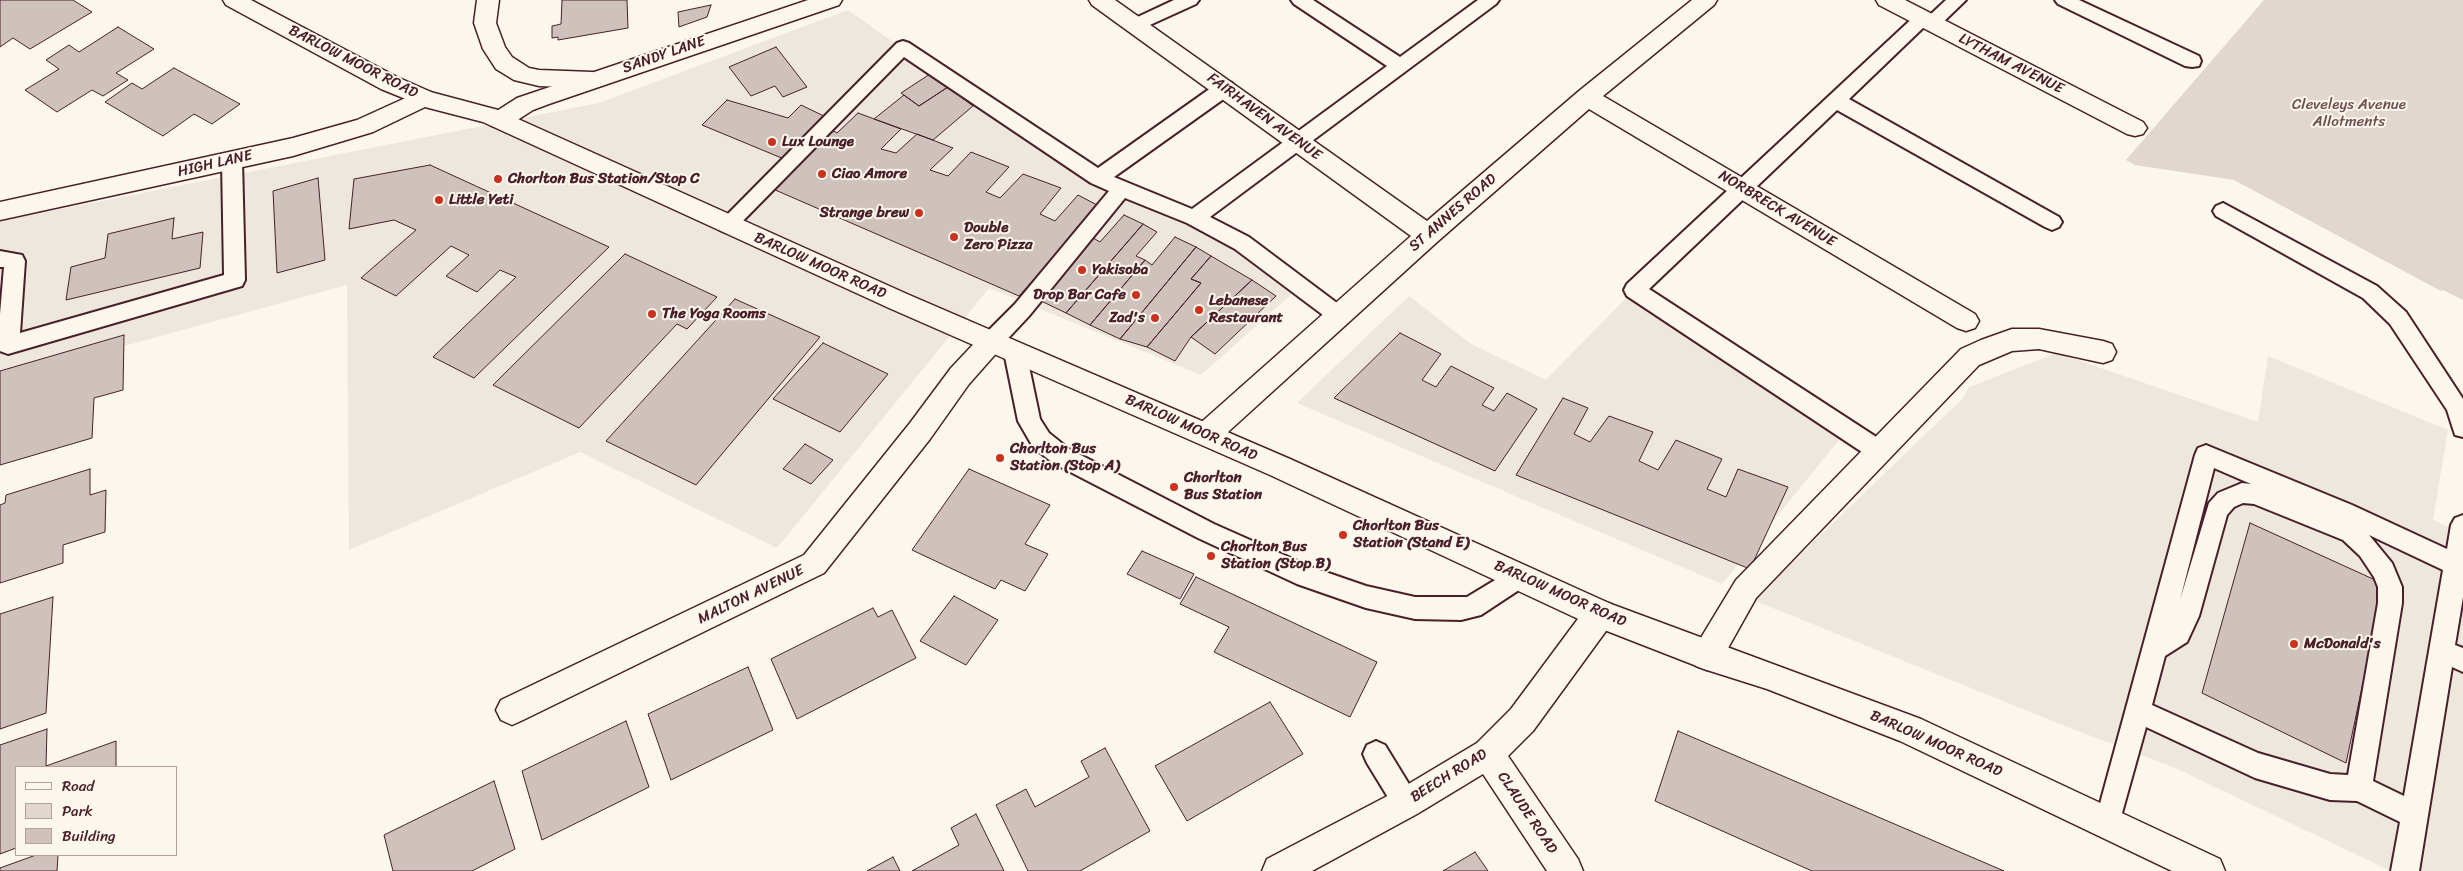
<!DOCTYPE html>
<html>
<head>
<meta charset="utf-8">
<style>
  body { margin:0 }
  #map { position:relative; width:2463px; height:871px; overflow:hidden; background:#fbf7ec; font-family:Sriracha,sans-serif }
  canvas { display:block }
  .legend { position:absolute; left:15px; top:766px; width:162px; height:90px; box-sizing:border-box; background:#fbf7ec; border:1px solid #b4a19f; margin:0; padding:6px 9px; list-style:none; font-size:15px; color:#4a1f2b }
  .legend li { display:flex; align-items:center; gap:10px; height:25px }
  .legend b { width:25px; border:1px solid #b4a19f }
</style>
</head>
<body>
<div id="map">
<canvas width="2463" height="871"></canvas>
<ul class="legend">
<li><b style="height:6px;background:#fbf7ec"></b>Road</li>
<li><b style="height:14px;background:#e2d7d0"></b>Park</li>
<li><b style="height:14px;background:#cfc2bc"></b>Building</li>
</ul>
</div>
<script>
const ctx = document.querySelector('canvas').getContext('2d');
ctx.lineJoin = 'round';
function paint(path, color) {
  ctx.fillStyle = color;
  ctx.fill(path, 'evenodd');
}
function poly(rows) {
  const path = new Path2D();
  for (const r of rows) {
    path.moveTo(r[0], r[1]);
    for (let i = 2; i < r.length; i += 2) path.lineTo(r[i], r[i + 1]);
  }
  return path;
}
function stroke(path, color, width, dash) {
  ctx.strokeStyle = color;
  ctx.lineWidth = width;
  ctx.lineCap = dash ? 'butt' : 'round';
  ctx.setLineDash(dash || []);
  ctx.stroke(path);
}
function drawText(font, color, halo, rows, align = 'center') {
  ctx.font = font + ' Sriracha,sans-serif';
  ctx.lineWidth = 4;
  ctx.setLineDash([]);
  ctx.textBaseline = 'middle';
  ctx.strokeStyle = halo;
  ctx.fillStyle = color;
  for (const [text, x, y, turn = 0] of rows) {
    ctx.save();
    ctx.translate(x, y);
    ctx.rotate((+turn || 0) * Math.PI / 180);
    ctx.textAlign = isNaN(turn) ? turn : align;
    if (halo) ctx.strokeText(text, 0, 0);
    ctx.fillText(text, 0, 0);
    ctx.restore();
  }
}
paint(poly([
  [848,10,1093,183,1234,246,1293,293,1201,375,989,288,777,548,580,452,349,550,347,285,0,380,0,221,599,103],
  [1409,296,1471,344,1546,380,1627,297,1843,435,1722,584,1297,403],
  [2057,353,2258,422,2268,356,2448,430,2433,520,2463,533,2463,871,2391,871,2173,767,2070,728,1753,600,1962,399,1969,387]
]), '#eee7de');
paint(poly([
  [2264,0,2463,0,2463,300,2443,290,2441,291,2234,180,2135,165,2126,160]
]), '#e2d7d0');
const building = poly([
  [0,0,73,0,92,12,30,49,13,38,0,47,0,0],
  [562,0,627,0,628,28,558,40,558,37,552,38,552,26,561,24,562,0],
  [711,5,707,17,679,27,678,12,711,5],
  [118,27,154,49,116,73,128,80,103,96,92,90,57,112,25,90,59,69,46,60,69,45,79,52,118,27],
  [776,47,807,87,783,97,775,86,751,96,729,67,776,47],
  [174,68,240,104,212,124,194,114,163,136,105,102,132,83,142,89,174,68],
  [930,74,948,87,919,106,901,93,930,74],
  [948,87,973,106,933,140,874,119,904,95,919,106,948,87],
  [727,100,788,118,801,105,826,117,784,159,702,125,727,100],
  [858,113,901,129,881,149,896,153,917,134,953,148,930,170,948,176,971,152,1009,167,986,192,1000,198,1023,174,1061,188,1040,214,1055,221,1078,195,1099,206,1019,296,773,189,828,128,837,133,858,113],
  [430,165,609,247,474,378,433,357,516,277,500,270,477,292,446,276,469,255,451,246,396,296,361,278,416,230,394,220,349,229,354,179,430,165],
  [318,178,325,260,277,273,273,191,318,178],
  [1124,215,1143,224,1066,313,1035,298,1090,236,1100,242,1124,215],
  [174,218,172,239,203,232,200,268,66,300,71,267,105,258,108,234,174,218],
  [1143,224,1157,232,1136,256,1145,260,1090,325,1066,313,1143,224],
  [1175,237,1196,247,1120,339,1090,325,1145,260,1152,265,1175,237],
  [1196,247,1211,256,1191,279,1201,283,1147,347,1120,339,1196,247],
  [625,254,717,297,687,329,677,324,579,428,493,385,625,254],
  [1211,256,1252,280,1191,337,1175,361,1147,347,1201,283,1191,279,1211,256],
  [1252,280,1276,296,1215,354,1191,337,1252,280],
  [735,299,820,337,696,485,606,441,735,299],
  [1400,333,1441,354,1422,380,1436,387,1451,366,1494,388,1482,405,1494,411,1507,393,1537,409,1495,471,1334,398,1400,333],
  [124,335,123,390,94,398,92,438,0,465,0,371,124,335],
  [823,343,888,374,840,432,773,399,823,343],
  [1563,398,1588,408,1574,434,1590,442,1609,416,1653,432,1639,461,1658,470,1676,440,1722,459,1707,489,1726,497,1738,469,1788,487,1750,569,1516,475,1563,398],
  [805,444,833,460,811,484,783,469,805,444],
  [90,469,90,495,106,490,105,532,63,545,63,563,0,583,0,505,5,503,6,495,90,469],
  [969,469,1050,505,1025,544,1048,554,1025,591,1001,580,995,589,912,550,969,469],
  [2250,523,2384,584,2346,763,2202,693,2250,523],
  [1142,551,1194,574,1180,599,1127,574,1142,551],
  [1196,577,1377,662,1350,717,1214,652,1229,627,1180,604,1196,577],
  [954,596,998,620,966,665,920,641,954,596],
  [53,597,46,713,0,729,0,614,53,597],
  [873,608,878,617,892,610,916,658,797,719,771,659,873,608],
  [748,667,773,730,671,780,648,714,748,667],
  [1270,702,1303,754,1187,821,1155,766,1270,702],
  [626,721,649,787,542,840,522,771,626,721],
  [47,729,46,766,116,741,116,767,16,767,16,848,0,854,0,745,47,729],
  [1678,731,2004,871,1812,871,1655,801,1678,731],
  [1105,748,1150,831,1080,871,1028,871,996,805,1026,789,1035,807,1089,777,1081,761,1105,748],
  [494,781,515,849,472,871,393,871,384,835,494,781],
  [976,814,1004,871,912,871,959,845,951,828,976,814],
  [1475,852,1488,871,1443,871,1475,852],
  [36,855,58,855,57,871,0,871,0,868,36,855],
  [893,857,900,871,867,871,893,857]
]);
paint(building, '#cfc2bc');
stroke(building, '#4a1f2b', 1);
const lane = poly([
  [1174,0,1199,0,1196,4,1141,29,1135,31,1129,29,1126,25,1129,21,1174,0],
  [1291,0,1313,0,1400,57,1478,0,1499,0,1496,4,1210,217,1249,237,1345,309,1349,315,1345,321,1338,323,1331,321,1235,249,1187,223,1125,198,1029,316,999,348,991,351,983,348,980,342,983,336,1015,304,1109,191,1091,183,904,57,734,230,727,233,720,230,717,225,897,43,903,41,909,43,1098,168,1218,83,1225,81,1232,83,1234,88,1232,93,1114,177,1192,209,1387,66,1294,4,1291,0],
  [1946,0,1966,0,1938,27,1932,29,1925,26,1849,99,2059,217,2062,222,2059,227,2052,230,2045,227,1837,110,1649,289,1887,444,1890,451,1887,458,1879,461,1871,458,1627,296,1624,290,1627,284,1917,14,1923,12,1930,15,1946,0],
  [2055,0,2079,0,2199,56,2201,61,2199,66,2192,67,2185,66,2058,4,2055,0],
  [232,154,239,156,242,161,245,280,242,286,8,354,0,351,0,314,4,267,0,267,0,251,22,255,25,261,20,333,224,275,222,161,225,156,232,154],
  [2223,203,2377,286,2406,312,2463,399,2463,437,2455,435,2447,410,2390,324,2363,298,2216,216,2213,211,2216,206,2223,203],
  [1015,343,1023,346,1026,352,1040,419,1049,433,1069,449,1214,524,1311,567,1366,586,1415,597,1467,597,1520,565,1528,568,1532,576,1528,584,1481,615,1461,620,1415,619,1366,608,1297,584,1198,538,1053,463,1033,447,1018,421,1004,352,1007,346,1015,343],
  [2206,445,2352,505,2447,549,2451,525,2455,518,2463,515,2463,597,2455,645,2463,648,2463,672,2452,667,2419,871,2391,871,2400,822,2357,801,2330,800,2255,778,2146,727,2117,831,2108,835,2099,831,2095,822,2195,455,2198,448,2206,445],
  [2214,468,2251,484,2242,483,2218,493,2209,503,2180,600,2214,468],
  [2243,503,2254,504,2343,540,2360,556,2374,577,2378,587,2378,603,2348,775,2330,774,2258,753,2152,705,2165,656,2187,642,2199,616,2227,515,2234,507,2243,503],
  [2369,535,2443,570,2404,796,2373,781,2402,603,2402,587,2392,563,2369,535],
  [1376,741,1385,745,1415,794,1419,803,1415,812,1406,816,1397,812,1367,763,1363,754,1367,745,1376,741]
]);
const street = poly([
  [477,0,499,0,496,23,505,47,512,57,529,68,539,70,592,72,600,74,603,80,600,86,592,88,539,86,514,80,496,69,483,49,474,23,477,0],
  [1089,0,1115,0,1427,221,1579,91,1692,0,1717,0,1714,5,1603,96,1975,314,1979,321,1975,328,1966,331,1957,328,1589,109,1437,242,1217,442,1207,446,1197,442,1193,434,1197,426,1411,236,1092,5,1089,0],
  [1876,0,1905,0,2143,122,2147,128,2143,134,2135,136,2127,134,1879,5,1876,0],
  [2012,329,2039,329,2103,341,2112,344,2116,352,2112,360,2103,363,2039,349,2012,351,1979,365,1756,598,1718,666,1707,670,1696,666,1692,656,1696,646,1736,580,1961,349,1981,340,2012,329],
  [991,331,1000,335,1004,342,1000,349,969,384,930,439,824,573,523,720,512,725,501,720,496,710,501,700,804,555,910,423,951,368,982,335,991,331],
  [1600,600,1611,604,1615,614,1611,624,1533,731,1508,756,1578,859,1583,871,1547,871,1483,774,1417,814,1312,871,1262,871,1267,859,1395,792,1477,743,1511,709,1589,604,1600,600]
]);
const secondary = poly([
  [223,0,251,0,397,77,431,92,435,98,431,104,423,106,381,89,226,5,223,0],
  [808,0,842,0,839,5,549,104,533,110,508,126,500,128,492,126,488,120,492,114,517,98,808,0]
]);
const primary = poly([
  [423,90,498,110,907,294,1290,459,1611,604,1921,719,2220,859,2225,871,2172,871,1900,741,1767,689,1707,670,1589,624,1270,475,889,308,483,122,425,107,373,132,293,156,0,220,0,202,293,138,357,120,423,90]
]);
stroke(lane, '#4a1f2b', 4);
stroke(street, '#4a1f2b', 3);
stroke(secondary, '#4a1f2b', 3);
stroke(primary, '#4a1f2b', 3);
paint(lane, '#fbf7ec');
paint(street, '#fbf7ec');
paint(secondary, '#fbf7ec');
paint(primary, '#fbf7ec');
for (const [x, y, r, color] of [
  [772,142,5,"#c8321e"],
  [822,174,5,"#c8321e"],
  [498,179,5,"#c8321e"],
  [439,200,5,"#c8321e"],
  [919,213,5,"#c8321e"],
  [954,237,5,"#c8321e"],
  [1082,270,5,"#c8321e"],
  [1136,295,5,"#c8321e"],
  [1199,310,5,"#c8321e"],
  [652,314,5,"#c8321e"],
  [1155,318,5,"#c8321e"],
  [1000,458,5,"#c8321e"],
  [1174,487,5,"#c8321e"],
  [1343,535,5,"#c8321e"],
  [1211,556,5,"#c8321e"],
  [2294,644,5,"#c8321e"]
]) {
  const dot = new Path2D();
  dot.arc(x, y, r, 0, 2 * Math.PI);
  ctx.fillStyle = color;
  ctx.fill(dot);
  stroke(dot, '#fbf7ec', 2);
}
drawText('15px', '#4a1f2b', '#fbf7ec', [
  ["SANDY LANE",664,55,-19],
  ["BARLOW MOOR ROAD",353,62,27],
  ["LYTHAM AVENUE",2011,64,27],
  ["FAIRHAVEN AVENUE",1264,117,36],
  ["HIGH LANE",215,164,-13],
  ["NORBRECK AVENUE",1777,209,31],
  ["ST ANNES ROAD",1453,213,-41],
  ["BARLOW MOOR ROAD",820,266,24],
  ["BARLOW MOOR ROAD",1191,428,24],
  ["BARLOW MOOR ROAD",1560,594,24],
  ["MALTON AVENUE",751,595,-26],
  ["BARLOW MOOR ROAD",1936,744,24],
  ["BEECH ROAD",1449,776,-32],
  ["CLAUDE ROAD",1527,813,56]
]);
drawText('15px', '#704d54', '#fbf7ec', [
  ["Cleveleys Avenue",2349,105],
  ["Allotments",2349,122]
]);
drawText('bold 15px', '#4a1f2b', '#fbf7ec', [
  ["Lux Lounge",782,142],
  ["Ciao Amore",832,174],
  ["Chorlton Bus Station/Stop C",508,179],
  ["Little Yeti",449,200],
  ["Strange brew",909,213,"right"],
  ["Double",964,228],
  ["Zero Pizza",964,245],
  ["Yakisoba",1092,270],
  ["Drop Bar Cafe",1126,295,"right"],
  ["Lebanese",1209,301],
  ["Restaurant",1209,318],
  ["The Yoga Rooms",662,314],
  ["Zad's",1145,318,"right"],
  ["Chorlton Bus",1010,449],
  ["Station (Stop A)",1010,466],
  ["Chorlton",1184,478],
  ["Bus Station",1184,495],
  ["Chorlton Bus",1353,526],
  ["Station (Stand E)",1353,543],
  ["Chorlton Bus",1221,547],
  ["Station (Stop B)",1221,564],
  ["McDonald's",2304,644]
], 'left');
</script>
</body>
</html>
